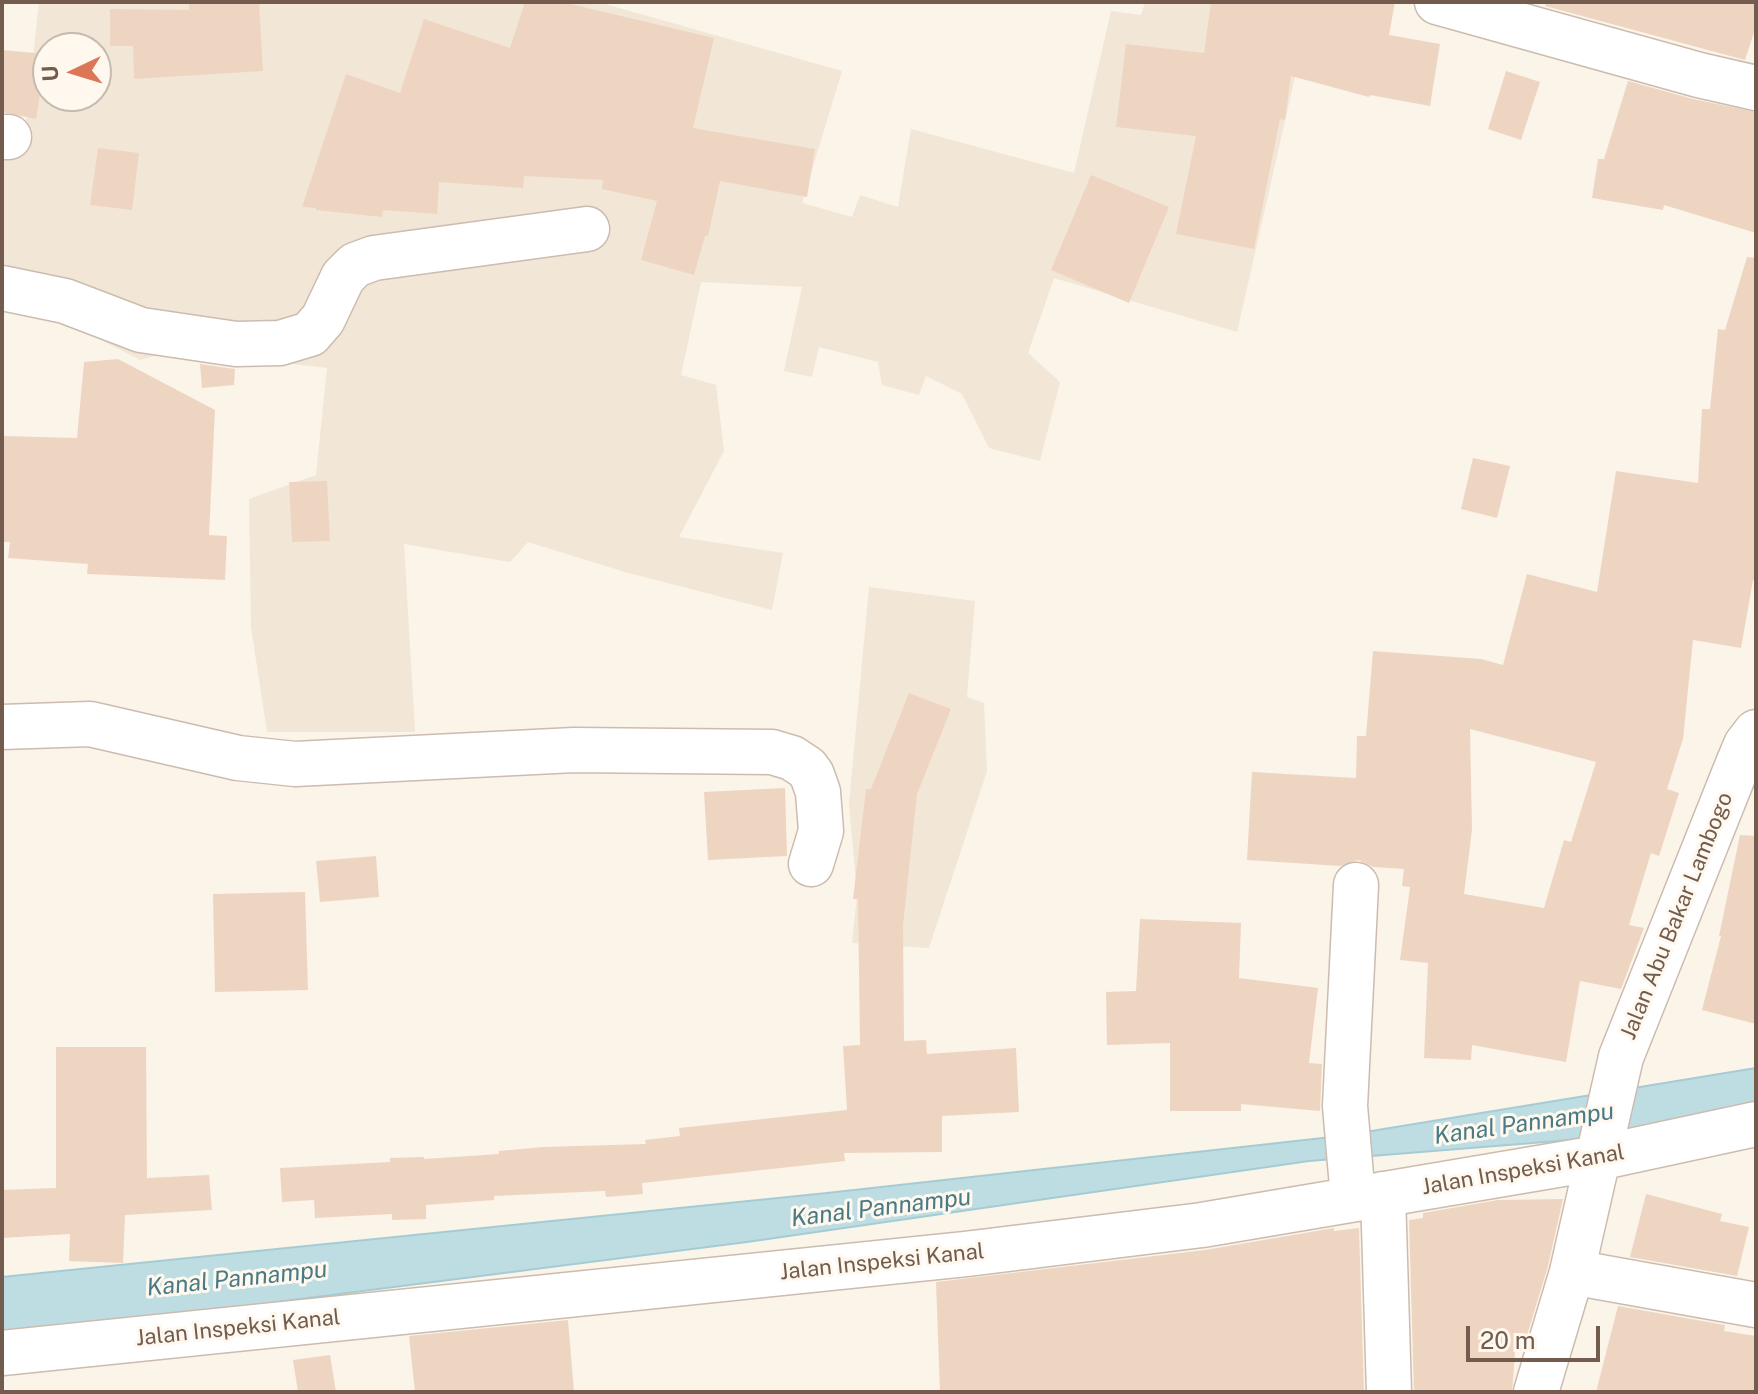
<!DOCTYPE html>
<html>
<head>
<meta charset="utf-8">
<style>
  body { margin:0 }
  #map { position:relative; width:1758px; height:1394px; overflow:hidden; background:#fbf4e8; font-family:"Public Sans",sans-serif }
  canvas { display:block }
  .frame { position:absolute; inset:0; border:4px solid #735c4e; pointer-events:none }
  .north { position:absolute; left:32px; top:32px; width:80px; height:80px; box-sizing:border-box; background:#fef8ee; border:2px solid #c6baae; border-radius:50%; rotate:266deg; font-size:22px; font-weight:700; line-height:32px; text-align:center; color:#735c4e }
  .north::after { content:''; display:block; margin:auto; width:28px; height:36px; background:#db7757; clip-path:polygon(50% 0,100% 100%,50% 72%,0 100%) }
  .scale { position:absolute; left:1466px; top:1326px; width:134px; height:36px; box-sizing:border-box; border:4px solid #735c4e; border-top:0; padding-left:10px; font-size:24px; line-height:28px; white-space:nowrap; color:#735c4e; -webkit-text-stroke:6px #fef8ee; paint-order:stroke }
</style>
</head>
<body>
<div id="map">
<canvas width="1758" height="1394"></canvas>
<div class="frame"></div>
<div class="north">U</div>
<div class="scale">20 m</div>
</div>
<script>
const ctx = document.querySelector('canvas').getContext('2d');
ctx.lineJoin = 'round';
function paint(path, color) {
  ctx.fillStyle = color;
  ctx.fill(path, 'evenodd');
}
function poly(rows) {
  const path = new Path2D();
  for (const r of rows) {
    path.moveTo(r[0], r[1]);
    for (let i = 2; i < r.length; i += 2) path.lineTo(r[i], r[i + 1]);
  }
  return path;
}
function stroke(path, color, width, dash) {
  ctx.strokeStyle = color;
  ctx.lineWidth = width;
  ctx.lineCap = dash ? 'butt' : 'round';
  ctx.setLineDash(dash || []);
  ctx.stroke(path);
}
function drawText(font, color, halo, rows, align = 'center') {
  ctx.font = font + ' "Public Sans",sans-serif';
  ctx.lineWidth = 6;
  ctx.setLineDash([]);
  ctx.textBaseline = 'middle';
  ctx.strokeStyle = halo;
  ctx.fillStyle = color;
  for (const [text, x, y, turn = 0] of rows) {
    ctx.save();
    ctx.translate(x, y);
    ctx.rotate((+turn || 0) * Math.PI / 180);
    ctx.textAlign = isNaN(turn) ? turn : align;
    if (halo) ctx.strokeText(text, 0, 0);
    ctx.fillText(text, 0, 0);
    ctx.restore();
  }
}
paint(poly([
  [39,2,598,2,842,71,802,203,852,217,860,195,898,207,911,129,1074,173,1111,11,1141,15,1145,2,1312,2,1237,332,1054,278,1028,353,1060,382,1040,461,989,448,962,394,926,376,919,395,882,385,878,362,819,347,812,377,784,371,802,287,701,282,681,375,716,385,724,451,679,537,783,553,772,610,625,572,528,542,510,562,404,544,415,732,267,732,251,627,249,499,316,475,327,368,175,350,140,360,35,306,2,301,2,140,24,141],
  [48,48,96,48,96,96,48,96],
  [869,587,975,601,967,697,984,703,987,771,929,948,852,943,857,895,849,804]
]), '#f2e6d7');
const water = poly([
  [1756,1068,1756,1107,1690,1125,1570,1140,1309,1161,747,1242,2,1337,2,1277,827,1193,1341,1136,1756,1068]
]);
paint(water, '#bedde3');
stroke(water, '#a5ccd4', 2);
paint(poly([
  [189,2,259,2,263,71,134,79,133,46,110,46,110,9,189,10],
  [525,2,562,2,714,38,693,128,815,149,807,197,720,181,708,236,705,236,694,275,641,260,657,201,602,189,603,180,524,176,523,188,439,182,437,214,383,210,382,217,316,210,316,208,302,207,346,74,400,93,424,19,510,48],
  [1211,2,1395,2,1389,35,1440,44,1430,106,1370,95,1369,97,1291,76,1285,120,1280,119,1254,249,1176,234,1196,136,1116,127,1126,44,1204,53],
  [1546,2,1756,2,1756,26,1745,60,1545,6],
  [2,50,46,54,36,119,2,112],
  [1506,71,1540,82,1521,140,1488,129],
  [1628,81,1693,99,1756,112,1756,233,1664,205,1663,210,1592,198,1598,159,1604,159],
  [98,148,139,153,132,210,90,205],
  [1091,175,1169,207,1129,303,1051,270],
  [1747,257,1756,258,1756,580,1753,580,1741,648,1693,640,1683,739,1667,789,1679,793,1659,856,1651,853,1629,925,1644,928,1621,989,1580,981,1566,1062,1472,1045,1471,1060,1424,1058,1428,963,1400,960,1410,887,1402,886,1404,869,1373,867,1358,860,1341,866,1247,860,1252,772,1356,778,1357,736,1366,736,1373,651,1481,659,1503,665,1527,574,1597,592,1616,471,1698,483,1702,409,1710,409,1718,329,1725,330],
  [1470,729,1596,762,1571,842,1564,840,1544,908,1464,894,1472,830],
  [118,359,215,410,209,535,227,536,225,580,87,574,88,564,8,558,10,542,2,542,2,436,77,438,84,362],
  [200,364,235,369,234,385,202,388],
  [1473,458,1510,466,1497,518,1461,509],
  [327,481,330,541,292,542,289,482],
  [909,693,951,709,917,794,903,925,904,1041,926,1040,927,1054,1016,1048,1019,1112,942,1116,942,1152,844,1153,845,1161,642,1183,643,1194,606,1197,605,1191,494,1196,494,1200,426,1205,426,1219,392,1220,392,1214,315,1218,314,1200,282,1202,280,1168,390,1162,390,1158,424,1157,424,1159,499,1154,499,1151,543,1147,646,1144,645,1140,680,1136,679,1128,847,1110,843,1046,860,1045,858,899,853,899,866,789,871,789],
  [785,788,787,856,708,860,704,792],
  [1740,835,1756,836,1756,1024,1702,1010,1721,936,1719,936],
  [376,856,379,897,320,902,316,861],
  [305,892,308,990,215,992,213,894],
  [1140,919,1241,923,1239,978,1318,988,1309,1063,1322,1064,1320,1111,1241,1104,1241,1111,1170,1111,1170,1043,1107,1045,1106,992,1136,991],
  [56,1047,146,1047,147,1178,209,1175,212,1210,125,1215,123,1263,69,1261,70,1234,2,1238,2,1190,56,1188],
  [1646,1194,1722,1214,1720,1221,1749,1227,1737,1276,1630,1257],
  [1563,1199,1548,1266,1525,1342,1516,1339,1512,1392,1414,1392,1409,1220,1423,1218,1423,1213,1498,1200],
  [1334,1228,1334,1231,1359,1228,1364,1392,940,1392,936,1282,1205,1250],
  [1618,1306,1725,1325,1724,1331,1756,1336,1756,1392,1596,1392],
  [568,1320,574,1392,415,1392,409,1336],
  [330,1355,336,1392,298,1392,293,1360]
]), '#eed5c2');
const minor = poly([
  [1437,2,1699,75,1756,88],
  [2,137,9,137],
  [2,288,65,301,141,330,236,344,280,343,310,334,323,319,343,277,355,265,374,258,587,229],
  [2,727,90,724,238,758,295,764,574,750,772,752,792,758,807,768,812,775,818,792,821,831,811,864],
  [1383,1194,1389,1392],
  [1353,1198,1345,1106,1356,885],
  [1572,1272,1756,1305],
  [2,1353,966,1254,1202,1225,1598,1158,1756,1124],
  [1536,1392,1572,1272,1621,1057,1738,764,1746,745,1756,732]
]);
stroke(minor, '#ccbcaf', 47);
stroke(minor, '#fff', 44);
drawText('22px', '#735c4e', '#fef8ee', [
  ["Jalan Abu Bakar Lambogo",1677,916,-68],
  ["Jalan Inspeksi Kanal",1523,1170,-10],
  ["Jalan Inspeksi Kanal",882,1262,-6],
  ["Jalan Inspeksi Kanal",238,1328,-6]
]);
drawText('italic 24px', '#497a85', '#fef8ee', [
  ["Kanal Pannampu",1524,1124,-8],
  ["Kanal Pannampu",881,1208,-7],
  ["Kanal Pannampu",237,1279,-6]
]);
</script>
</body>
</html>
